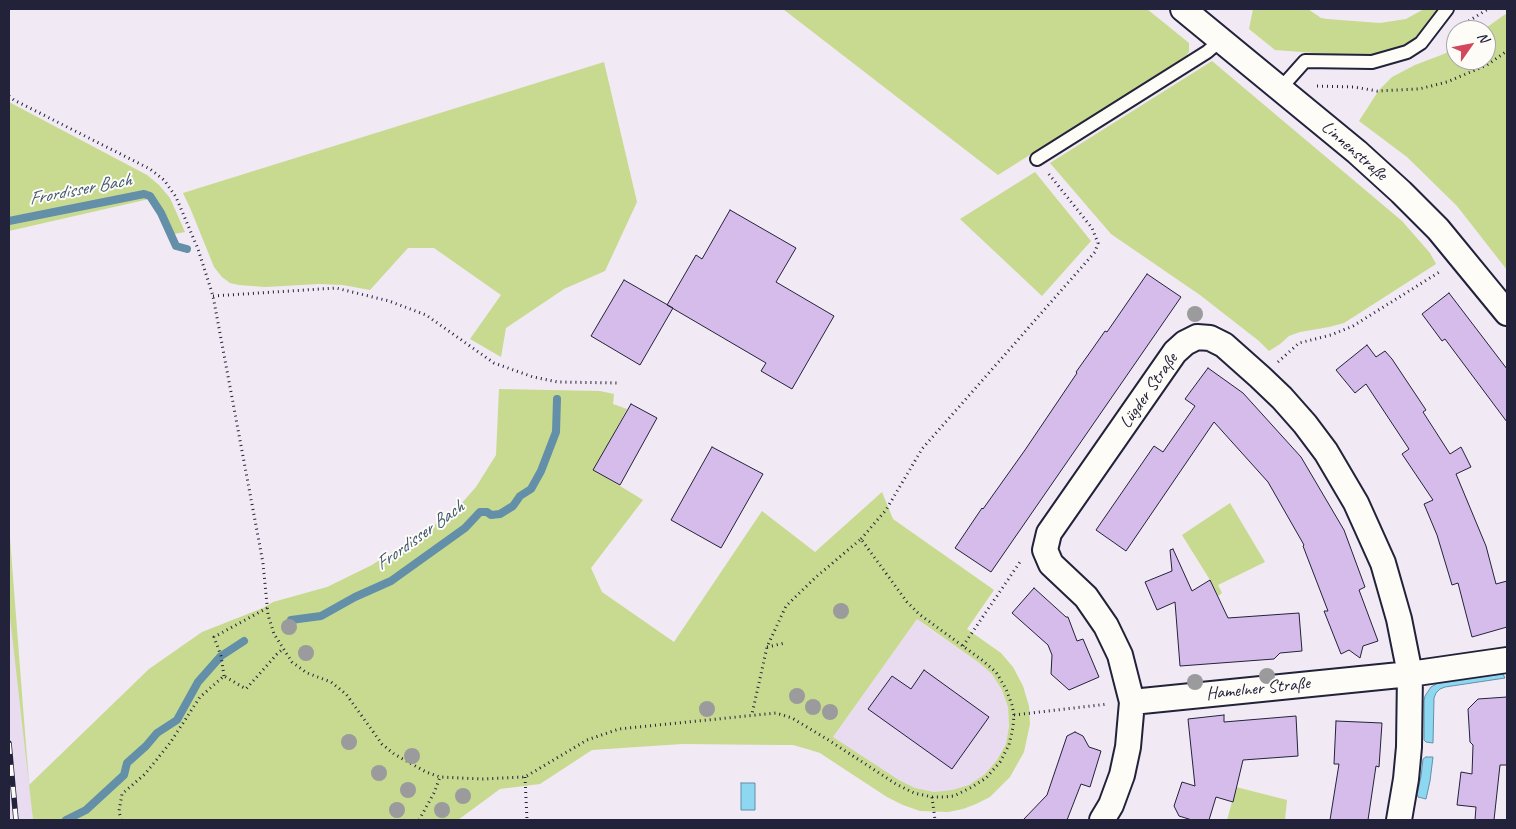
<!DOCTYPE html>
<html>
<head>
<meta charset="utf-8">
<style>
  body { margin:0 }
  #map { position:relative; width:1516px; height:829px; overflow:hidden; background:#f1e9f3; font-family:Caveat,sans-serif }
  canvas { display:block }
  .frame { position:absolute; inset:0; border:10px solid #22223b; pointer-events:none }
  .north { position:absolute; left:1446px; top:20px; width:50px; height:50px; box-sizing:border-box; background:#fdfcf7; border:1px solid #a5a5ac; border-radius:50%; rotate:57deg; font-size:14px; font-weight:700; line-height:20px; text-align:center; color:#22223b }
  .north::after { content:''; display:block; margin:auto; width:18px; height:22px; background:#d1495b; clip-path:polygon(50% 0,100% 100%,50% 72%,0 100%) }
</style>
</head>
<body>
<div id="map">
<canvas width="1516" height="829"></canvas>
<div class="frame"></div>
<div class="north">N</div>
</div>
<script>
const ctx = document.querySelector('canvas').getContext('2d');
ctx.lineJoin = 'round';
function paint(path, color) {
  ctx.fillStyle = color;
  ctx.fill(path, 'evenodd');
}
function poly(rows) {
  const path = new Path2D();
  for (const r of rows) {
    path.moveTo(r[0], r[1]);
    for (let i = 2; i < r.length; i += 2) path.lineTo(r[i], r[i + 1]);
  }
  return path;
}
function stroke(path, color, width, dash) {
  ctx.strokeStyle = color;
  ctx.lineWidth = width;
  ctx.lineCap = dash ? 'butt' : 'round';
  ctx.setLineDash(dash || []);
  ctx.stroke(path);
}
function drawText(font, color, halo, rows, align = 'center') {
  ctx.font = font + ' Caveat,sans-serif';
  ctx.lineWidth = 4;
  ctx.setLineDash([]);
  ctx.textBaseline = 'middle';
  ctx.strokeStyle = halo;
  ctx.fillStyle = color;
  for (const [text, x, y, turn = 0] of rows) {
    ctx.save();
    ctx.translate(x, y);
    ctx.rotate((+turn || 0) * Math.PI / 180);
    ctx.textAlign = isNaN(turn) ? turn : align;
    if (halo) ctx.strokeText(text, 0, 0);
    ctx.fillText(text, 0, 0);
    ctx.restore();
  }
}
paint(poly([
  [9,525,20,679,33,820,9,820],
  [917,619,927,627,978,662,992,674,1002,690,1008,707,1009,726,1006,744,997,760,985,774,969,785,952,790,934,792,915,788,899,780,833,737]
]), '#e9dcf0');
paint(poly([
  [783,9,1147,9,1189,43,1189,52,1185,57,998,175],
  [1253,9,1308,9,1321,18,1327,19,1380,23,1406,19,1424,9,1441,9,1432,22,1413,40,1402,47,1369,57,1275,50,1249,29],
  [1507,13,1507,270,1457,206,1407,157,1359,121,1379,90,1392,77,1415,65,1444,54,1456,47,1456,60,1486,60,1486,30,1483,30],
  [1212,61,1402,221,1430,253,1436,264,1344,323,1329,327,1300,332,1289,336,1280,344,1269,351,1259,341,1200,295,1111,234,1050,163],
  [604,62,637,202,605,271,564,289,506,328,501,357,470,339,501,295,434,248,408,248,370,290,343,285,319,284,265,287,239,285,230,283,222,277,214,267,191,210,183,193],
  [9,102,147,175,159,185,170,198,185,232,174,234,168,227,162,213,153,202,149,199,9,231],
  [1035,172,1091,241,1042,296,960,219],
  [499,389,600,391,614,394,613,404,627,409,594,470,643,500,591,568,602,592,674,642,762,511,815,552,882,492,893,519,994,590,967,629,1001,653,1013,667,1023,686,1029,706,1030,724,1024,752,1010,777,990,797,976,804,963,809,948,812,920,811,903,805,887,797,832,761,820,753,807,749,793,745,780,745,682,744,592,750,540,784,500,789,458,820,33,820,9,608,9,525,29,785,149,669,202,632,263,608,273,602,327,587,372,565,454,512,476,487,496,455],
  [917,619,978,662,992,674,1002,690,1008,707,1009,726,1006,744,997,760,985,774,969,785,952,790,934,792,915,788,899,780,833,737],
  [1230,503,1265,562,1218,585,1222,593,1218,596,1210,580,1182,535],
  [1236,787,1287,800,1285,820,1227,820]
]), '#c7da8f');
const water = poly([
  [1501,670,1505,678,1445,687,1440,689,1436,693,1434,698,1433,743,1426,742,1424,740,1424,701,1425,696,1431,687,1441,681,1501,670],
  [1426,757,1433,757,1430,781,1426,799,1418,797,1417,795,1421,776,1423,759,1426,757],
  [741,783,755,783,755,810,741,810,741,783]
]);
paint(water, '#8ed7f0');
stroke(water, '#638fa8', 1);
stroke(poly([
  [9,221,144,194,150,196,161,213,176,246,187,249],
  [291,620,321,616,355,597,391,581,465,528,480,512,487,512,491,515,500,514,513,506,520,496,531,489,541,471,556,432,557,399],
  [66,820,86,810,124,775,127,763,146,746,157,733,177,720,198,682,221,656,244,641]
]), '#638fa8', 8);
const building = poly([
  [730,210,796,248,776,282,834,316,792,389,761,371,766,363,667,305,696,255,702,259,730,210],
  [1147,274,1181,297,991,572,955,548,982,508,983,509,1025,450,1077,373,1076,372,1091,351,1105,331,1107,332,1147,274],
  [624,280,673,308,640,365,591,336,624,280],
  [1449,293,1507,369,1507,422,1445,339,1442,341,1422,314,1449,293],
  [1367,345,1376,357,1385,351,1392,359,1426,410,1423,412,1450,454,1461,447,1471,467,1456,474,1486,546,1496,584,1507,581,1507,627,1472,637,1458,583,1452,585,1437,535,1424,504,1433,500,1402,454,1409,449,1366,384,1355,393,1336,370,1367,345],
  [1208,368,1243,393,1301,457,1344,530,1365,587,1359,590,1378,641,1363,646,1360,658,1349,650,1341,654,1324,611,1328,611,1303,546,1304,545,1268,482,1214,422,1126,551,1096,530,1154,446,1163,452,1195,406,1185,399,1208,368],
  [631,404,657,418,620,485,593,470,631,404],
  [712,447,763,474,721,548,671,520,712,447],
  [1173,549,1192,591,1210,580,1228,618,1299,613,1302,651,1280,653,1274,659,1180,666,1175,602,1157,610,1145,582,1172,571,1170,550,1173,549],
  [1034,588,1066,617,1068,617,1077,641,1083,639,1099,677,1069,690,1051,674,1052,655,1048,645,1012,613,1034,588],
  [924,670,989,717,952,769,868,709,892,676,911,689,924,670],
  [1507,697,1507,765,1500,765,1494,820,1475,820,1476,807,1457,805,1461,772,1472,774,1473,745,1470,742,1468,709,1478,699,1507,697],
  [1224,715,1224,722,1296,716,1298,756,1243,760,1233,802,1216,797,1209,820,1192,820,1179,816,1174,806,1182,782,1195,786,1188,719,1224,715],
  [1336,721,1382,723,1379,767,1376,766,1368,820,1330,820,1339,764,1334,764,1336,721],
  [1075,732,1083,736,1089,747,1101,751,1090,787,1081,784,1067,820,1023,820,1047,795,1067,736,1075,732]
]);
paint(building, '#d6bcea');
stroke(building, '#22223b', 1);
const service = poly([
  [1280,89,1305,61,1372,62,1407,52,1421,43,1447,9],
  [1037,159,1207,52,1221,40]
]);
const minor = poly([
  [1183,9,1357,152,1401,192,1438,229,1507,313],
  [1132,702,1120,655,1106,626,1086,597,1051,564,1045,550,1049,533,1175,352,1185,343,1197,337,1210,338,1224,345,1260,377,1282,398,1305,424,1326,452,1356,503,1383,563,1399,619,1410,674,1409,747,1406,779,1399,820],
  [1102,820,1111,805,1122,775,1128,747,1132,702,1410,674,1507,660]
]);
stroke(service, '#22223b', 16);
stroke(minor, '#22223b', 28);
stroke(poly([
  [1456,29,1488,9],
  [1317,86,1354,87,1377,91,1419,89,1447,82,1487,65,1507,51],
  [9,96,14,100,150,169,164,180,176,197,198,249,213,296,263,563,268,615,274,634,292,662,307,673,331,682,346,694,382,744,394,754,426,772,440,777,481,779,525,777,587,740,619,729,776,713,792,718,830,741,896,784,914,793,932,797,943,797,954,796,972,787,986,778,1000,762,1009,745,1013,727,1014,715,1012,705,1006,689,996,672,982,660,919,614,907,602,861,539,816,577,786,606,767,647,752,714],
  [213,296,336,288,389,301,426,315,494,363,533,377,558,382,618,383],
  [1278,362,1299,343,1331,335,1353,326,1441,271],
  [861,539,886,510,922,449,1095,252,1098,243,1092,228,1048,173],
  [963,646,1020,562,1023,561],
  [767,647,785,643],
  [224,676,221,656,214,637,267,608],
  [1014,715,1108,704],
  [525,777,527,820],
  [932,797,935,820],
  [121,820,119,811,122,794,145,774,170,743,200,697,224,676,246,689,277,654,283,649],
  [419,820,434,793,440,777]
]), '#22223b', 3, [1, 4]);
stroke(service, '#fdfcf7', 12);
stroke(minor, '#fdfcf7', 24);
const rail = poly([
  [9,743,16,820]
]);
stroke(rail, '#22223b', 5.5);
stroke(rail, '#fdfcf7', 4, [11]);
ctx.fillStyle = '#9b9a9c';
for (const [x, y] of [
  [1195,314],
  [841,611],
  [289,627],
  [306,653],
  [1267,676],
  [1195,682],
  [797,696],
  [813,707],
  [707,709],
  [830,712],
  [349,742],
  [412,756],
  [379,773],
  [408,790],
  [463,796],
  [397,810],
  [442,810]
]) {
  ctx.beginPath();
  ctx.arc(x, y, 8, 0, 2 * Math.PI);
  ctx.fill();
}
drawText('18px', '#22223b', '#fdfcf7', [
  ["Linnenstraße",1354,151,41],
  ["Lügder Straße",1149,391,-55],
  ["Hamelner Straße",1258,689,-6]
]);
drawText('italic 19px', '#425871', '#fdfcf7', [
  ["Frordisser Bach",80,190,-11],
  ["Frordisser Bach",420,536,-36]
]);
</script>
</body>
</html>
